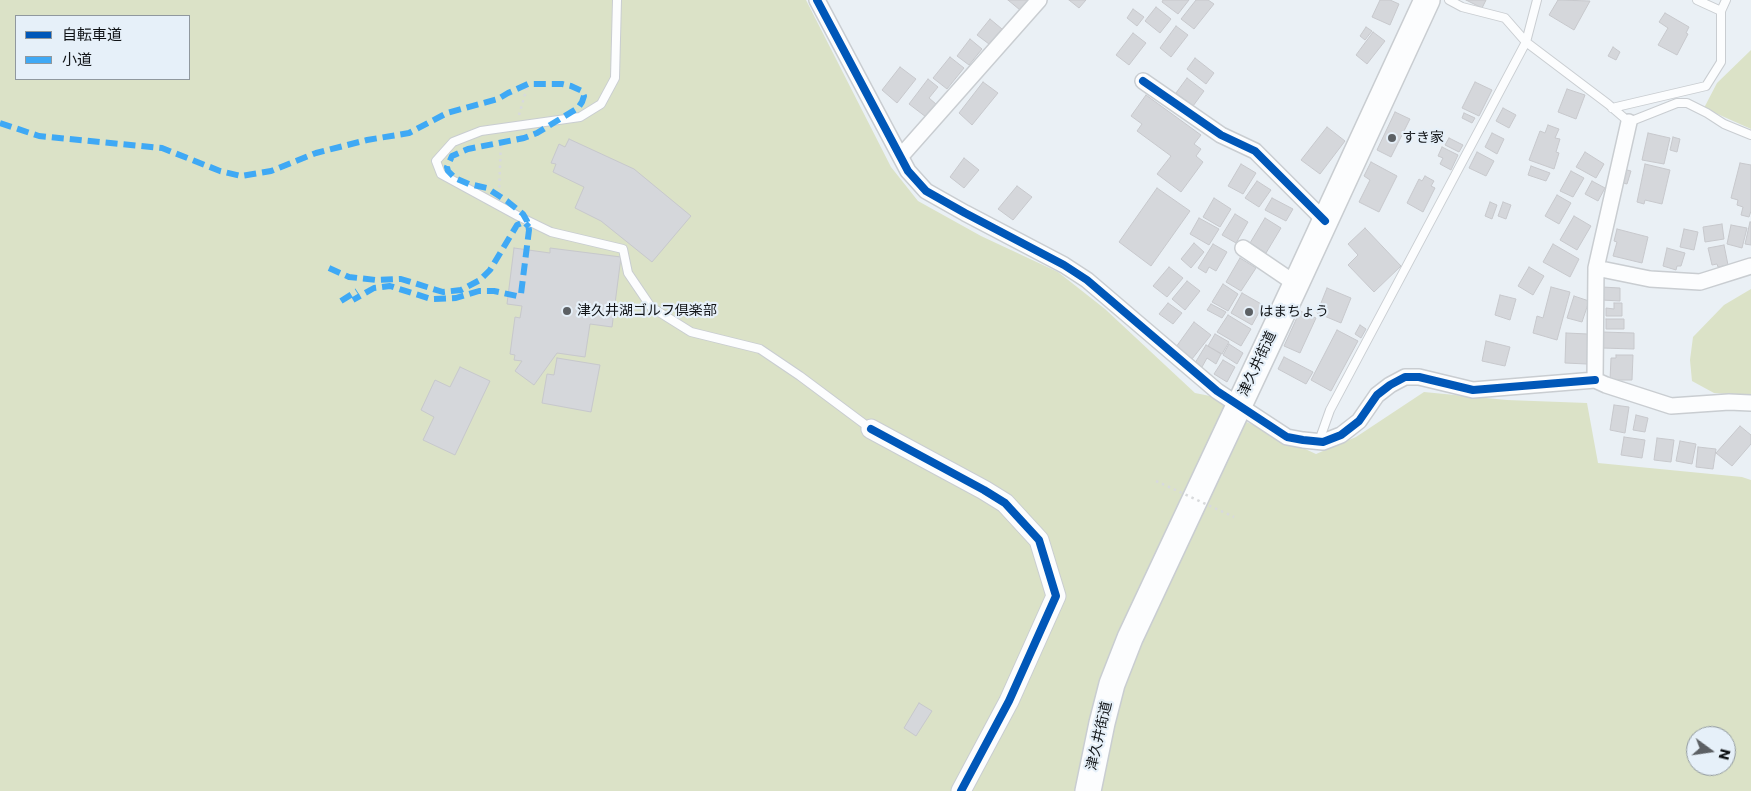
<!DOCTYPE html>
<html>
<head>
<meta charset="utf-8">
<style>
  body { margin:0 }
  #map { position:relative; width:1751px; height:791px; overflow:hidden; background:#eaf0f5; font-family:Poppins,"Noto Sans JP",sans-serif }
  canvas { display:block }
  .legend { position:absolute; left:15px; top:15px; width:175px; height:65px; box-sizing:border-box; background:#e6f0f9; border:1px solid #90989e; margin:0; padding:6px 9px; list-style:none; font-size:15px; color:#101316 }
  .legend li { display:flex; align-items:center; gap:10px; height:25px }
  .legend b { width:25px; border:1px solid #90989e }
  .north { position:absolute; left:1686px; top:726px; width:50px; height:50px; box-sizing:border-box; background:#e6f0f9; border:1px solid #90989e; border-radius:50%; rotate:104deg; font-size:14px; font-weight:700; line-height:20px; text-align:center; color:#101316 }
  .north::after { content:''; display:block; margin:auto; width:18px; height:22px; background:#5c6064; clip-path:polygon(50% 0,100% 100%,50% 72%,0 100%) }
</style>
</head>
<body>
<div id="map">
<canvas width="1751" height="791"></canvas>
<ul class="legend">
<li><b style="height:6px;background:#0057b8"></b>自転車道</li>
<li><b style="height:6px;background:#3fa9f5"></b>小道</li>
</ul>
<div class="north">N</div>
</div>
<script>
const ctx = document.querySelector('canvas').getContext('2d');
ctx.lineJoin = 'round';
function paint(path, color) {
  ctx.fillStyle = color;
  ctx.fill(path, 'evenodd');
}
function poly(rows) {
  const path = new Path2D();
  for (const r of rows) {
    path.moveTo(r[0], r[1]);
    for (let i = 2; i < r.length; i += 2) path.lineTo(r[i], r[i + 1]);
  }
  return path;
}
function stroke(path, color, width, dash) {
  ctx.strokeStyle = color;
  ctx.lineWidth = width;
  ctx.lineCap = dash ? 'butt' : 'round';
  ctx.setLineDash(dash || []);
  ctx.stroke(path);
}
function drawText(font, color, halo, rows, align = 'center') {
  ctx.font = font + ' Poppins,"Noto Sans JP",sans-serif';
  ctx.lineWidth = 4.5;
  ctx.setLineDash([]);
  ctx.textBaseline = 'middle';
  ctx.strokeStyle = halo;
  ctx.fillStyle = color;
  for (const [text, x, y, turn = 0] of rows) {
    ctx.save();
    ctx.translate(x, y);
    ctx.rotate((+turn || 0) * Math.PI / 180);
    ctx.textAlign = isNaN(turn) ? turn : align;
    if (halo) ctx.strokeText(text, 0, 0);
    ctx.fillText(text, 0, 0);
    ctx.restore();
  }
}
paint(poly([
  [0,0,806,0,891,167,918,201,981,236,1058,272,1105,309,1195,393,1230,400,1225,412,1316,454,1356,437,1424,392,1507,400,1587,403,1598,463,1742,477,1751,480,1751,791,0,791],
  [16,16,189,16,189,79,16,79],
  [1696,736,1726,736,1726,766,1696,766],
  [1751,50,1751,129,1704,108,1717,83],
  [1751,289,1751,396,1714,393,1692,381,1690,360,1693,337,1724,305]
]), '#dbe2c7');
const building = poly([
  [1008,0,1028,0,1020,10,1008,0],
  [1069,0,1086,0,1079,8,1069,0],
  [1163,0,1189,0,1178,14,1162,2,1163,0],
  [1196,0,1208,0,1214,4,1194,29,1181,19,1196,0],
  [1380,0,1390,0,1399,4,1390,25,1372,17,1380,0],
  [1466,0,1486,0,1482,8,1466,0],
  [1558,0,1590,1,1574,30,1549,15,1558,0],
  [1156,7,1171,19,1160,33,1145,21,1156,7],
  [1133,9,1144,17,1137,26,1127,18,1133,9],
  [1665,13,1689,27,1686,33,1688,34,1677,55,1658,45,1668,28,1659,22,1665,13],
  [990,19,1002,29,989,44,977,35,990,19],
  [1176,26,1188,35,1171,57,1160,48,1176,26],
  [1366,27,1372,31,1365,40,1360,36,1366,27],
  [1373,32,1385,41,1367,64,1356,55,1373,32],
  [1133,33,1146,43,1129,65,1116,55,1133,33],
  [970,39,982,49,969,65,957,56,970,39],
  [1613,47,1620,52,1616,60,1608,56,1613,47],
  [950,57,964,68,947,89,933,78,950,57],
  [1195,58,1214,73,1206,84,1187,69,1195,58],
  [900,67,916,79,897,103,882,90,900,67],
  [1187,78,1204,91,1193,106,1176,93,1187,78],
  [928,79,938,87,929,98,936,104,926,117,909,104,928,79],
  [983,82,998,93,972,125,959,113,983,82],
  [1475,82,1492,90,1479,116,1462,108,1475,82],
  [1567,89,1585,95,1576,119,1558,112,1567,89],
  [1146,95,1201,135,1194,144,1201,149,1196,156,1203,162,1181,192,1157,174,1171,156,1137,131,1142,124,1131,116,1146,95],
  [1503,108,1516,115,1509,128,1496,121,1503,108],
  [1395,112,1410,119,1391,157,1377,150,1395,112],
  [1464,113,1475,118,1472,123,1462,118,1464,113],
  [1548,125,1559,129,1555,138,1560,139,1556,152,1559,153,1554,169,1529,160,1540,131,1545,133,1548,125],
  [1327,127,1345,141,1320,174,1301,160,1327,127],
  [1492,133,1504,139,1497,154,1485,147,1492,133],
  [1648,133,1670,138,1664,164,1642,160,1648,133],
  [1673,137,1680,139,1677,152,1670,150,1673,137],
  [1449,138,1463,145,1459,152,1445,145,1449,138],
  [569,139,634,169,691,216,652,262,601,221,575,208,584,187,553,172,556,164,551,163,559,144,565,147,569,139],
  [1442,147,1458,155,1451,170,1440,164,1443,158,1438,156,1442,147],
  [1477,152,1494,161,1486,176,1469,168,1477,152],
  [1585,152,1604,164,1596,178,1576,167,1585,152],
  [964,158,979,170,964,188,950,177,964,158],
  [1371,162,1397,176,1379,212,1359,202,1370,180,1364,176,1371,162],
  [1740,163,1751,165,1751,211,1749,217,1741,215,1743,207,1737,205,1738,200,1731,198,1740,163],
  [1241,164,1256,173,1243,194,1228,186,1241,164],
  [1645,164,1670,170,1662,204,1645,200,1644,204,1637,202,1645,164],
  [1531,166,1550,173,1546,181,1528,175,1531,166],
  [1623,169,1631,171,1627,184,1619,182,1623,169],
  [1571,171,1584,178,1573,197,1560,191,1571,171],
  [1425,176,1434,181,1431,186,1435,188,1423,212,1407,203,1419,179,1422,181,1425,176],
  [1257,181,1271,190,1259,207,1245,198,1257,181],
  [1592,181,1605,188,1598,201,1585,194,1592,181],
  [1017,186,1032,197,1013,220,998,209,1017,186],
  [1157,188,1190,211,1151,266,1119,242,1157,188],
  [1557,195,1571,203,1559,224,1545,216,1557,195],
  [1214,198,1231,209,1220,227,1203,217,1214,198],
  [1272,198,1293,209,1286,221,1265,210,1272,198],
  [1490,202,1497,205,1492,219,1485,216,1490,202],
  [1503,202,1511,205,1506,219,1498,216,1503,202],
  [1235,214,1248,222,1236,243,1222,235,1235,214],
  [1574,216,1591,226,1577,250,1560,240,1574,216],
  [1199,218,1219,229,1209,245,1190,234,1199,218],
  [1265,218,1281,228,1266,253,1250,243,1265,218],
  [1750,222,1751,222,1751,245,1745,244,1750,222],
  [1722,224,1724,239,1705,242,1703,227,1722,224],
  [1731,225,1747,228,1742,248,1727,244,1731,225],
  [1365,228,1401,266,1374,292,1348,265,1358,255,1348,244,1365,228],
  [1617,229,1648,237,1642,263,1613,256,1617,242,1614,241,1617,229],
  [1684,229,1698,232,1694,250,1680,247,1684,229],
  [1194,243,1204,252,1191,268,1181,259,1194,243],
  [1213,244,1227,252,1216,271,1209,267,1206,273,1198,268,1213,244],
  [1553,244,1579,259,1570,277,1543,262,1553,244],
  [1724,245,1728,265,1718,267,1717,264,1712,265,1708,248,1724,245],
  [514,248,550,253,550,248,621,257,612,327,590,324,585,357,557,353,534,385,515,371,522,361,514,360,515,355,510,354,515,317,520,318,522,306,507,304,514,248],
  [1667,248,1685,253,1681,266,1677,266,1676,270,1663,266,1667,248],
  [1240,258,1256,268,1241,291,1226,282,1240,258],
  [1169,267,1183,278,1167,297,1153,286,1169,267],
  [1529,267,1544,276,1533,295,1518,286,1529,267],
  [1187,281,1200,291,1185,310,1172,299,1187,281],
  [1223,284,1238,294,1228,311,1212,302,1223,284],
  [1551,287,1570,292,1557,340,1533,333,1537,316,1543,318,1551,287],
  [1602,287,1620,288,1620,301,1602,300,1602,287],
  [1327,288,1351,298,1341,323,1317,313,1327,288],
  [1242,293,1263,305,1252,325,1231,313,1242,293],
  [1500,295,1516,299,1510,320,1495,315,1500,295],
  [1574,296,1589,301,1582,322,1567,318,1574,296],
  [1168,303,1182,313,1173,324,1159,314,1168,303],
  [1614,303,1622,303,1622,316,1606,316,1606,308,1614,309,1614,303],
  [1211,304,1226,312,1222,318,1207,310,1211,304],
  [1300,311,1316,318,1300,353,1284,346,1300,311],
  [1228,315,1251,329,1241,346,1217,332,1228,315],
  [1606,319,1624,319,1624,329,1606,329,1606,319],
  [1194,322,1211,335,1192,359,1176,347,1194,322],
  [1360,325,1366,329,1361,338,1355,334,1360,325],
  [1337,330,1358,341,1331,391,1311,380,1337,330],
  [1602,332,1634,333,1634,349,1602,348,1602,332],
  [1566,333,1588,334,1587,364,1565,363,1566,333],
  [1215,334,1229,342,1222,354,1208,346,1215,334],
  [1486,341,1510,347,1505,366,1482,361,1486,341],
  [1229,344,1243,353,1237,364,1223,355,1229,344],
  [1206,345,1221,354,1216,364,1207,358,1202,367,1195,363,1206,345],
  [1616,355,1633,355,1632,380,1610,380,1611,358,1616,358,1616,355],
  [1284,357,1313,372,1306,384,1278,369,1284,357],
  [557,358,600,365,591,412,542,403,547,374,554,375,557,358],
  [1223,360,1235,367,1227,382,1214,374,1223,360],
  [460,367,490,381,455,455,423,440,434,417,421,410,435,380,450,387,460,367],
  [1614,405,1629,407,1625,433,1610,430,1614,405],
  [1636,415,1648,418,1645,432,1633,430,1636,415],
  [1740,426,1751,435,1751,444,1732,466,1716,453,1740,426],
  [1624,437,1645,440,1642,458,1621,455,1624,437],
  [1657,438,1674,440,1671,462,1654,460,1657,438],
  [1680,441,1696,444,1692,464,1676,461,1680,441],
  [1698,447,1716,449,1713,469,1696,467,1698,447],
  [919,703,932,711,916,736,904,728,919,703]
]);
paint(building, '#d5d7db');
stroke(building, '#c7c8cc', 1);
const service = poly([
  [617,0,615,78,601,104,580,117,481,131,453,142,436,161,441,174,518,216,551,232,623,249,628,273,651,307,691,332,760,349,800,376,871,429],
  [1449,0,1462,7,1505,18,1526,42,1608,104,1629,122,1677,103,1687,103,1707,113,1724,124,1751,135],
  [1697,0,1721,11],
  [1612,108,1706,86,1721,62,1721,11,1726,0],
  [1319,441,1330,410,1526,42,1537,0]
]);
const minor = poly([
  [817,0,908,171,926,191,965,213,1064,265,1087,280,1217,391,1287,437,1303,440,1323,442,1341,435,1359,421,1377,395,1390,385,1405,377,1419,377,1473,390,1595,380],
  [1143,81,1221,135,1255,151,1325,221],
  [1629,122,1596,268,1595,380,1606,385,1671,406,1729,402,1751,403],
  [901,156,1039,0],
  [1243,248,1296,284],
  [1596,268,1650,279,1700,282,1751,266]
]);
const tertiary = poly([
  [871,429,984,490,1005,503,1039,540,1056,596,1009,701,961,791]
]);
const trunk = poly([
  [1088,791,1102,723,1112,684,1130,638,1296,284,1427,0]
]);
stroke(service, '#c9cdd1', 10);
stroke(minor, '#c9cdd1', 18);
stroke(tertiary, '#c9cdd1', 21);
stroke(trunk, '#c9cdd1', 28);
stroke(poly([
  [519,115,528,84],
  [499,194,501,140]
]), '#d8dadc', 2.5, [2.5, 4]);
stroke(service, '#fcfdfe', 8);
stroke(minor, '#fcfdfe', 15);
stroke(tertiary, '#fcfdfe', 19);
stroke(trunk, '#fcfdfe', 25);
stroke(poly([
  [1156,481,1234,517]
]), '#d8dadc', 2.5, [2.5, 4]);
stroke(poly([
  [0,123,39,136,162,148,220,171,241,176,271,171,316,153,367,140,409,133,447,113,498,99,508,93,528,84,562,84,571,86,582,91,584,96,582,102,578,108,537,133,524,138,468,149,452,156,447,167,448,171,455,178,469,184,487,188,507,201,523,214,527,221,529,230,521,294,517,296,494,291,479,291,456,298,431,299,390,286,374,288,353,300],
  [329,268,349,277,376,280,401,279,443,292,461,290,480,280,490,270,517,225,524,222,529,227],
  [341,301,357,291]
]), '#3fa9f5', 6, [12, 6]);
stroke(poly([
  [817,0,908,171,926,191,965,213,1064,265,1087,280,1217,391,1287,437,1303,440,1323,442,1341,435,1359,421,1377,395,1390,385,1405,377,1419,377,1473,390,1595,380],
  [1143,81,1221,135,1255,151,1325,221],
  [871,429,984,490,1005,503,1039,540,1056,596,1009,701,961,791]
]), '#0057b8', 8);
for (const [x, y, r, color] of [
  [1392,138,5,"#5c6064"],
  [567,311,5,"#5c6064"],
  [1249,312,5,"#5c6064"]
]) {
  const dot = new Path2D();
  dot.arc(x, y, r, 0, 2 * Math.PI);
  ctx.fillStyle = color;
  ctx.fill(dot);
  stroke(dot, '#e6f0f9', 2);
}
drawText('14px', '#101316', '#e6f0f9', [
  ["すき家",1402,138],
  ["津久井湖ゴルフ倶楽部",577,311],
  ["はまちょう",1259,312]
], 'left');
drawText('14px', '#101316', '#e6f0f9', [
  ["津久井街道",1258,364,-65],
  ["津久井街道",1100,736,-77]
]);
</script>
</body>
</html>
